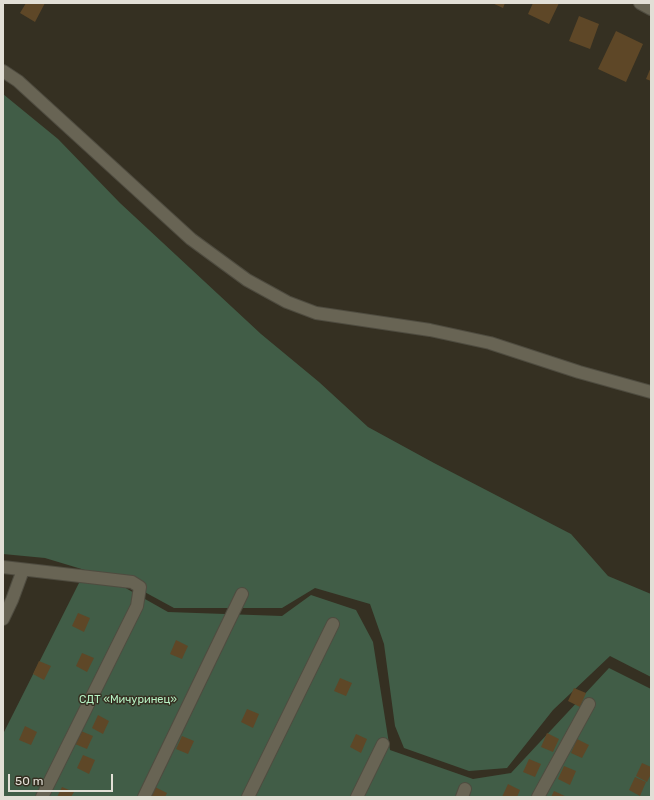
<!DOCTYPE html>
<html>
<head>
<meta charset="utf-8">
<style>
  body { margin:0 }
  #map { position:relative; width:654px; height:800px; overflow:hidden; background:#353022; font-family:Rubik,sans-serif }
  canvas { display:block }
  .frame { position:absolute; inset:0; border:4px solid #e2dfd6; pointer-events:none }
  .scale { position:absolute; left:8px; top:774px; width:105px; height:18px; box-sizing:border-box; border:2px solid #e2dfd6; border-top:0; padding-left:5px; font-size:12px; line-height:14px; white-space:nowrap; color:#e2dfd6; -webkit-text-stroke:3px #353022; paint-order:stroke }
</style>
</head>
<body>
<div id="map">
<canvas width="654" height="800"></canvas>
<div class="frame"></div>
<div class="scale">50 m</div>
</div>
<script>
const ctx = document.querySelector('canvas').getContext('2d');
ctx.lineJoin = 'round';
function paint(path, color) {
  ctx.fillStyle = color;
  ctx.fill(path, 'evenodd');
}
function poly(rows) {
  const path = new Path2D();
  for (const r of rows) {
    path.moveTo(r[0], r[1]);
    for (let i = 2; i < r.length; i += 2) path.lineTo(r[i], r[i + 1]);
  }
  return path;
}
function stroke(path, color, width, dash) {
  ctx.strokeStyle = color;
  ctx.lineWidth = width;
  ctx.lineCap = dash ? 'butt' : 'round';
  ctx.setLineDash(dash || []);
  ctx.stroke(path);
}
function drawText(font, color, halo, rows, align = 'center') {
  ctx.font = font + ' Rubik,sans-serif';
  ctx.lineWidth = 3;
  ctx.setLineDash([]);
  ctx.textBaseline = 'middle';
  ctx.strokeStyle = halo;
  ctx.fillStyle = color;
  for (const [text, x, y, turn = 0] of rows) {
    ctx.save();
    ctx.translate(x, y);
    ctx.rotate((+turn || 0) * Math.PI / 180);
    ctx.textAlign = isNaN(turn) ? turn : align;
    if (halo) ctx.strokeText(text, 0, 0);
    ctx.fillText(text, 0, 0);
    ctx.restore();
  }
}
paint(poly([
  [3,94,58,139,120,203,261,334,319,382,368,427,434,463,571,534,608,576,651,594,651,677,610,656,553,710,507,768,469,771,404,748,395,726,384,644,370,604,315,588,282,608,174,608,128,583,45,558,3,554],
  [83,575,122,586,168,612,282,616,311,595,356,610,373,642,390,750,473,779,511,773,609,668,651,689,651,797,3,797,3,734]
]), '#415d47');
paint(poly([
  [26,3,45,3,35,22,20,13],
  [492,3,505,3,503,8],
  [533,3,559,3,549,24,528,14],
  [579,16,599,24,590,49,569,41],
  [616,31,643,44,626,82,598,69],
  [651,67,651,81,646,79],
  [78,613,90,618,84,632,72,626],
  [176,640,188,646,182,659,170,654],
  [82,653,94,658,87,672,76,666],
  [39,661,51,666,44,680,33,674],
  [340,678,352,683,346,696,334,691],
  [574,688,586,693,580,707,568,701],
  [247,709,259,714,253,728,241,722],
  [98,715,109,721,103,734,92,728],
  [25,726,37,732,31,745,19,740],
  [81,731,93,736,87,749,75,744],
  [547,733,559,739,553,752,541,747],
  [356,734,367,739,361,753,350,747],
  [182,736,194,741,188,754,176,749],
  [577,739,589,745,582,758,571,753],
  [83,755,95,760,89,774,77,768],
  [529,759,541,764,535,777,523,772],
  [642,763,651,767,651,774,647,782,636,776],
  [564,766,576,771,570,785,558,779],
  [635,777,646,782,640,796,629,790],
  [508,784,520,790,517,797,502,797],
  [62,787,74,792,71,797,57,797],
  [155,787,167,793,165,797,151,797],
  [554,791,567,797,551,797]
]), '#5e4727');
const minor = poly([
  [640,3,651,9],
  [3,71,18,81,191,239,247,280,287,302,316,313,430,330,490,343,579,372,651,392],
  [3,567,132,582,140,587,137,606,42,797],
  [3,619,12,600,23,570],
  [144,797,242,594],
  [248,797,333,624],
  [357,797,383,744],
  [462,797,465,789],
  [538,797,589,704]
]);
stroke(minor, '#4f4c40', 14);
stroke(minor, '#686454', 12);
drawText('11px', '#b7f2c4', '#353022', [
  ["СДТ «Мичуринец»",128,700]
]);
</script>
</body>
</html>
